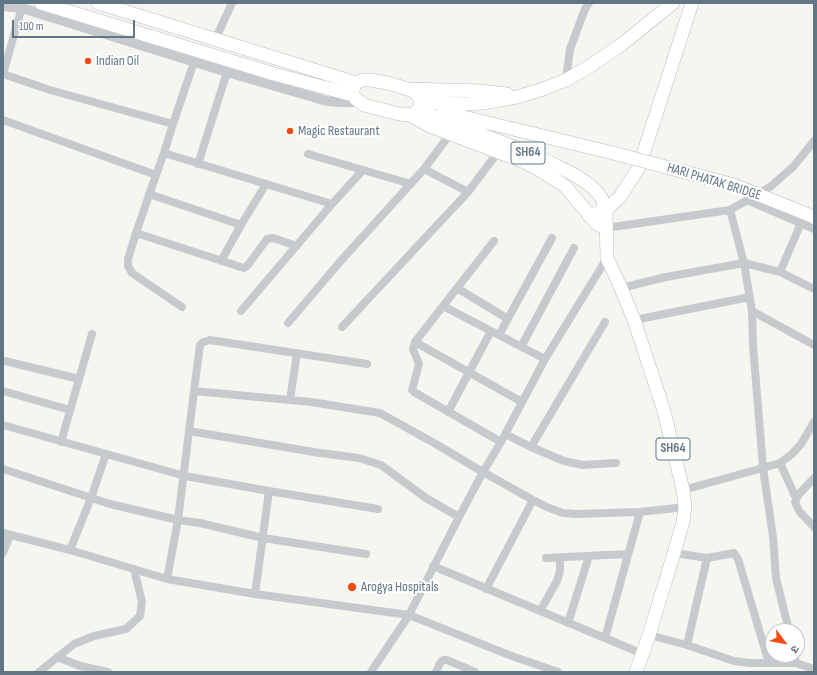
<!DOCTYPE html>
<html>
<head>
<meta charset="utf-8">
<style>
  body { margin:0 }
  #map { position:relative; width:817px; height:675px; overflow:hidden; background:#f6f6f1; font-family:"Sofia Sans Condensed","Noto Sans Devanagari",sans-serif }
  canvas { display:block }
  .frame { position:absolute; inset:0; border:4px solid #617585; pointer-events:none }
  .north { position:absolute; left:765px; top:623px; width:40px; height:40px; box-sizing:border-box; background:#fff; border:1px solid #c0c8ce; border-radius:50%; rotate:122deg; font-size:11px; font-weight:700; line-height:16px; text-align:center; color:#617585 }
  .north::after { content:''; display:block; margin:auto; width:14px; height:18px; background:#f44a13; clip-path:polygon(50% 0,100% 100%,50% 72%,0 100%) }
  .scale { position:absolute; left:12px; top:20px; width:123px; height:18px; box-sizing:border-box; border:2px solid #617585; border-top:0; padding-left:5px; font-size:12px; line-height:14px; white-space:nowrap; color:#617585; -webkit-text-stroke:3px #fff; paint-order:stroke }
</style>
</head>
<body>
<div id="map">
<canvas width="817" height="675"></canvas>
<div class="frame"></div>
<div class="north">उ</div>
<div class="scale">100 m</div>
</div>
<script>
const ctx = document.querySelector('canvas').getContext('2d');
ctx.lineJoin = 'round';
function poly(rows) {
  const path = new Path2D();
  for (const r of rows) {
    path.moveTo(r[0], r[1]);
    for (let i = 2; i < r.length; i += 2) path.lineTo(r[i], r[i + 1]);
  }
  return path;
}
function stroke(path, color, width, dash) {
  ctx.strokeStyle = color;
  ctx.lineWidth = width;
  ctx.lineCap = dash ? 'butt' : 'round';
  ctx.setLineDash(dash || []);
  ctx.stroke(path);
}
function drawText(font, color, halo, rows, align = 'center') {
  ctx.font = font + ' "Sofia Sans Condensed",sans-serif';
  ctx.lineWidth = 4;
  ctx.setLineDash([]);
  ctx.textBaseline = 'middle';
  ctx.strokeStyle = halo;
  ctx.fillStyle = color;
  for (const [text, x, y, turn = 0] of rows) {
    ctx.save();
    ctx.translate(x, y);
    ctx.rotate((+turn || 0) * Math.PI / 180);
    ctx.textAlign = isNaN(turn) ? turn : align;
    if (halo) ctx.strokeText(text, 0, 0);
    ctx.fillText(text, 0, 0);
    ctx.restore();
  }
}
const primary = poly([
  [41,3,274,74,353,95],
  [98,3,356,83],
  [362,80,370,80,388,83,408,89,416,93,419,97,421,102,420,107,417,112,410,115,399,114,364,105,356,99,353,95,353,89,356,83,362,80],
  [408,89,480,91,507,94],
  [421,102,466,104,482,103,517,97,543,89,566,80,587,68,621,45,673,3],
  [418,110,522,150,557,166,578,177,591,186,598,193,602,199,606,210,607,258,621,288,634,320,664,411,683,490,685,507,683,522,674,553,649,635,636,672],
  [443,112,613,153],
  [410,115,432,127,522,161,538,169,565,186,597,224,606,228],
  [589,216,606,210,620,197,639,167,692,3]
]);
stroke(primary, '#b7bbbf', 14);
stroke(poly([
  [215,40,232,3],
  [3,74,50,90,173,124,196,56],
  [3,74,23,3],
  [566,80,570,49,585,9,589,3],
  [3,120,156,175,164,153,173,124],
  [164,153,332,204],
  [308,154,411,184],
  [198,164,227,72],
  [424,169,468,192],
  [156,175,136,233,128,259,128,266,132,273,182,307],
  [149,194,241,225,221,261],
  [747,200,814,229],
  [730,210,770,187,793,167,814,141],
  [241,225,266,184],
  [606,228,730,210,744,263,752,311,753,345,763,468,780,463,792,454,801,444,814,422],
  [136,233,244,268,248,265,267,239,273,238,297,246],
  [780,272,801,223],
  [457,288,508,319],
  [621,288,666,277,744,263,780,272,814,289],
  [443,306,494,241],
  [241,311,332,204,363,170],
  [752,311,814,345],
  [634,320,750,297],
  [288,323,338,264,424,169,450,134],
  [342,327,468,192,498,152],
  [499,335,552,238],
  [415,342,522,402],
  [521,347,574,248],
  [5,361,79,379],
  [3,391,70,410],
  [194,391,200,345,203,342,210,340,367,364],
  [290,400,297,353],
  [448,412,491,331],
  [3,425,185,476,269,491,378,509],
  [505,434,531,447,564,461,583,465,616,463],
  [61,442,92,334],
  [501,442,414,392,412,390,419,364,413,349,415,342,443,306,545,359],
  [531,447,605,322],
  [780,463,796,498],
  [3,469,110,504,178,520,200,523,263,538,366,554],
  [814,478,799,494,795,502,799,511,814,527],
  [683,490,763,468,773,537,776,578,789,631],
  [459,517,426,498,381,465,359,458,320,453,189,431,194,391,311,402,380,413,434,443,483,472,533,500,549,508,563,513,575,514,640,512,685,507],
  [3,533,70,550,167,579,255,594,409,615,509,655,558,672],
  [70,550,91,498,106,454],
  [3,553,10,535],
  [674,553,707,558,734,553,738,559,769,663,796,663,794,655],
  [546,558,628,554],
  [433,566,643,654],
  [167,579,178,520,189,431],
  [486,589,533,500],
  [255,594,269,491],
  [540,611,557,581,560,571,560,558],
  [568,623,589,556],
  [649,635,687,645,734,661,749,663,769,663],
  [605,638,640,512],
  [687,645,707,558],
  [57,657,80,666,108,672],
  [796,663,814,669],
  [39,672,74,644,94,636,126,629,140,616,142,602,134,569],
  [371,672,409,615,459,517,483,472,501,442,545,359,607,258],
  [436,672,440,663,443,660,447,660,475,672]
]), '#c7cacd', 8);
stroke(poly([
  [3,6,22,8,227,72,327,101,339,102,359,102]
]), '#c7cacd', 10);
stroke(primary, '#fff', 13);
const primaryBridge = poly([
  [613,153,734,185,814,217]
]);
stroke(primaryBridge, '#b7bbbf', 14, []);
stroke(primaryBridge, '#fff', 13);
for (const [x, y, r, color] of [
  [88,61,4,"#f44a13"],
  [290,131,4,"#f44a13"],
  [352,587,5,"#f44a13"]
]) {
  const dot = new Path2D();
  dot.arc(x, y, r, 0, 2 * Math.PI);
  ctx.fillStyle = color;
  ctx.fill(dot);
  stroke(dot, '#fff', 1.5);
}
for (const [x, y, w] of [
  [528,153,34],
  [673,449,34]
]) {
  const box = new Path2D();
  box.roundRect(x - w / 2, y - 11, w, 22, 3);
  ctx.fillStyle = '#fff';
  ctx.fill(box);
  stroke(box, '#617585', 1);
}
drawText('bold 13px', '#617585', null, [
  ["SH64",528,153],
  ["SH64",673,449]
]);
drawText('14px', '#617585', '#fff', [
  ["Indian Oil",96,61],
  ["Magic Restaurant",298,131],
  ["Arogya Hospitals",361,587]
], 'left');
drawText('14px', '#617585', '#fff', [
  ["HARI PHATAK BRIDGE",714,182,17]
]);
</script>
</body>
</html>
